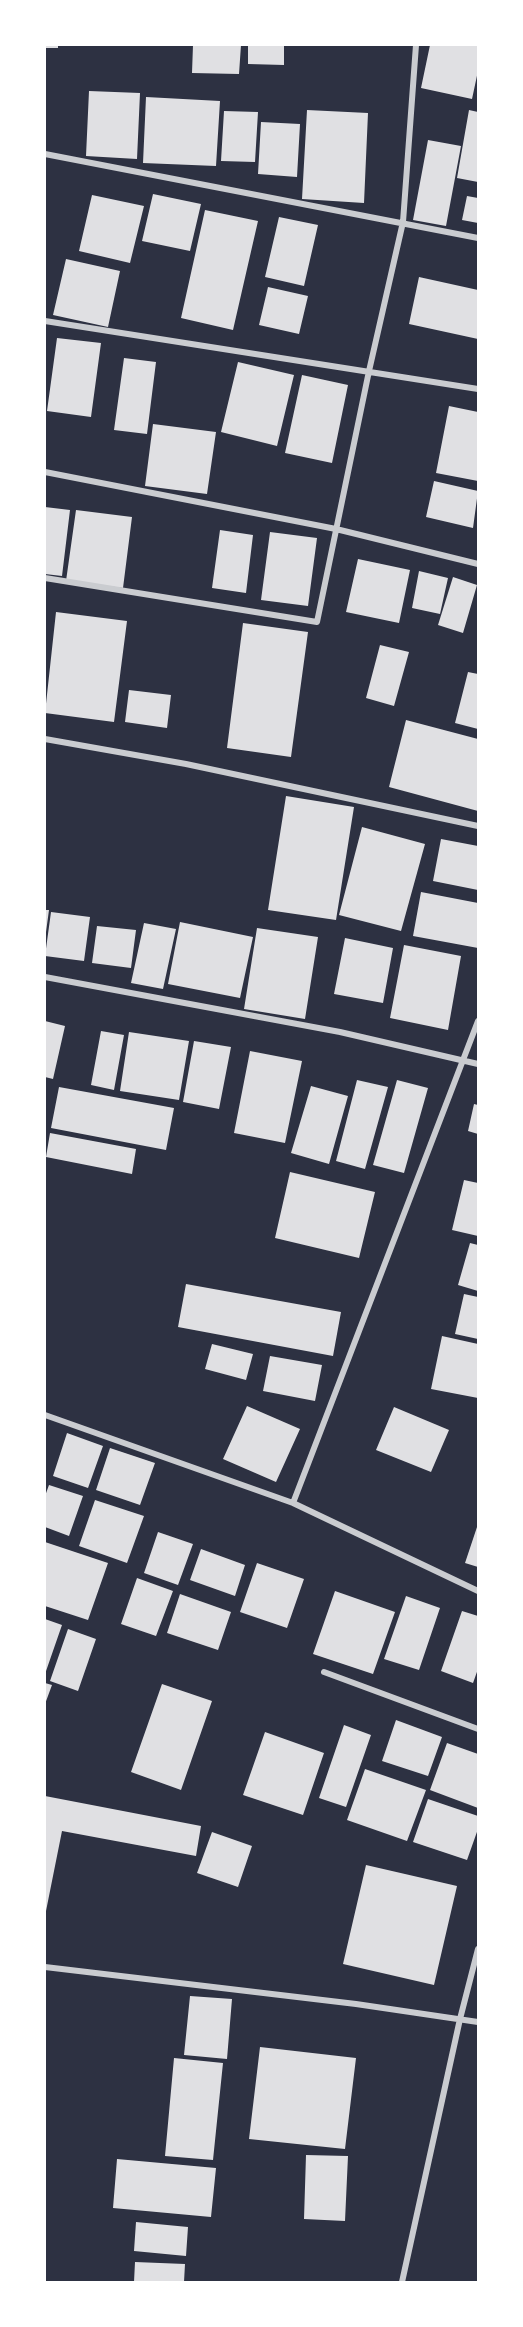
<!DOCTYPE html>
<html>
<head>
<meta charset="utf-8">
<style>
  body { margin:0 }
  #map { position:relative; width:523px; height:2327px; overflow:hidden; background:#2d3142; font-family:Poppins,sans-serif }
  canvas { display:block }
  .frame { position:absolute; inset:0; border:46px solid #fff; pointer-events:none }
</style>
</head>
<body>
<div id="map">
<canvas width="523" height="2327"></canvas>
<div class="frame"></div>
</div>
<script>
const ctx = document.querySelector('canvas').getContext('2d');
ctx.lineJoin = 'round';
function paint(path, color) {
  ctx.fillStyle = color;
  ctx.fill(path, 'evenodd');
}
function poly(rows) {
  const path = new Path2D();
  for (const r of rows) {
    path.moveTo(r[0], r[1]);
    for (let i = 2; i < r.length; i += 2) path.lineTo(r[i], r[i + 1]);
  }
  return path;
}
function stroke(path, color, width, dash) {
  ctx.strokeStyle = color;
  ctx.lineWidth = width;
  ctx.lineCap = dash ? 'butt' : 'round';
  ctx.setLineDash(dash || []);
  ctx.stroke(path);
}
paint(poly([
  [45,45,58,45,58,48,45,48],
  [193,45,241,45,239,74,192,73],
  [248,45,284,45,284,65,248,64],
  [430,45,478,45,478,71,472,99,421,88],
  [89,91,140,93,137,159,86,156],
  [146,97,220,101,216,166,143,163],
  [307,110,368,113,364,203,302,199],
  [469,110,478,112,478,182,457,178],
  [224,111,258,112,255,162,221,161],
  [261,122,300,124,297,177,258,174],
  [428,140,461,146,446,226,413,220],
  [153,194,201,204,190,251,142,241],
  [92,195,144,206,130,263,79,251],
  [467,196,478,198,478,223,462,220],
  [205,210,258,221,233,330,181,318],
  [279,217,318,225,304,286,265,277],
  [66,259,120,271,108,327,53,315],
  [419,277,478,290,478,339,409,324],
  [268,287,308,296,299,334,259,325],
  [57,338,101,343,91,417,47,411],
  [124,358,156,362,147,434,114,430],
  [238,362,294,375,277,446,221,432],
  [302,375,348,385,332,463,285,453],
  [449,406,478,412,478,481,436,473],
  [153,424,216,432,207,494,145,486],
  [434,481,478,491,473,528,426,517],
  [45,507,70,510,62,576,45,574],
  [76,510,132,517,123,588,66,581],
  [220,530,253,535,246,593,212,588],
  [270,532,317,538,308,606,261,600],
  [358,559,410,570,399,623,346,612],
  [419,571,448,578,440,614,412,608],
  [453,577,477,585,463,633,438,625],
  [56,612,127,621,114,722,45,713],
  [243,623,308,632,291,757,227,748],
  [380,645,409,652,394,706,366,698],
  [468,672,478,674,478,729,455,723],
  [129,690,171,695,167,728,125,722],
  [406,720,478,739,478,811,389,787],
  [286,796,354,807,336,920,268,910],
  [362,827,425,844,401,931,339,915],
  [441,839,478,846,478,890,433,881],
  [421,892,478,903,478,948,413,936],
  [45,910,49,910,46,932,45,932],
  [51,912,90,917,84,961,45,956],
  [180,922,253,937,240,998,168,984],
  [144,923,176,929,163,989,131,983],
  [97,926,136,930,131,968,92,963],
  [257,928,318,937,305,1019,244,1009],
  [345,938,393,948,383,1003,334,994],
  [404,945,461,956,448,1030,390,1018],
  [45,1021,65,1026,53,1079,45,1077],
  [101,1031,124,1035,114,1090,91,1085],
  [129,1032,189,1041,179,1100,120,1091],
  [194,1041,231,1047,219,1109,183,1102],
  [250,1051,302,1061,285,1143,234,1133],
  [357,1080,388,1087,365,1169,336,1161],
  [397,1080,428,1088,404,1173,373,1165],
  [311,1086,348,1096,329,1164,291,1153],
  [59,1087,174,1108,166,1150,51,1128],
  [474,1104,478,1105,478,1134,468,1131],
  [50,1133,136,1149,132,1174,46,1157],
  [290,1172,375,1192,359,1258,275,1238],
  [464,1180,478,1183,478,1236,452,1230],
  [470,1243,478,1245,478,1291,458,1285],
  [186,1284,341,1312,333,1356,178,1327],
  [464,1294,478,1297,478,1339,455,1334],
  [442,1336,478,1344,478,1398,431,1389],
  [212,1344,253,1354,246,1380,205,1369],
  [270,1356,322,1365,315,1401,263,1391],
  [247,1406,300,1429,276,1482,223,1459],
  [394,1407,449,1430,431,1472,376,1450],
  [67,1433,103,1446,88,1488,53,1476],
  [110,1448,155,1463,140,1505,96,1490],
  [49,1485,83,1496,69,1536,45,1527,45,1496],
  [95,1500,144,1516,127,1563,79,1546],
  [478,1524,478,1567,465,1563],
  [158,1532,193,1544,178,1585,144,1573],
  [45,1542,108,1563,88,1620,45,1606],
  [201,1549,245,1565,235,1596,190,1580],
  [257,1563,304,1579,287,1628,240,1612],
  [137,1578,173,1591,156,1636,121,1624],
  [335,1591,395,1612,373,1674,313,1654],
  [180,1594,231,1612,218,1650,167,1633],
  [406,1596,440,1608,419,1670,384,1659],
  [462,1611,478,1616,478,1669,473,1683,441,1671],
  [45,1619,62,1625,45,1674],
  [68,1629,96,1639,78,1691,50,1681],
  [45,1683,52,1685,45,1704],
  [162,1684,212,1701,181,1790,131,1772],
  [396,1720,442,1737,428,1776,382,1761],
  [344,1725,371,1735,346,1807,319,1798],
  [265,1732,324,1753,303,1815,243,1795],
  [447,1743,478,1754,478,1808,430,1790],
  [365,1769,426,1790,407,1841,347,1820],
  [45,1796,201,1826,196,1856,62,1831,45,1916],
  [428,1799,478,1816,478,1829,467,1860,413,1842],
  [212,1832,252,1846,238,1887,197,1873],
  [366,1865,457,1886,434,1985,343,1964],
  [190,1996,232,1999,227,2059,184,2055],
  [260,2047,356,2058,345,2149,249,2139],
  [174,2058,223,2063,213,2160,165,2156],
  [306,2155,348,2156,345,2221,304,2219],
  [117,2159,216,2168,211,2217,113,2208],
  [136,2222,188,2227,186,2256,134,2251],
  [135,2262,185,2264,184,2282,134,2282]
]), '#e0e0e3');
stroke(poly([
  [45,154,478,238],
  [45,321,478,389],
  [45,472,336,529,478,564],
  [45,578,317,622,369,371,403,222,416,45],
  [45,739,186,764,478,826],
  [45,977,340,1032,478,1064],
  [45,1415,293,1503,478,1021],
  [293,1503,478,1591],
  [324,1672,478,1729],
  [45,1967,356,2004,478,2022],
  [402,2282,460,2019,478,1949]
]), '#caccd0', 6);
</script>
</body>
</html>
